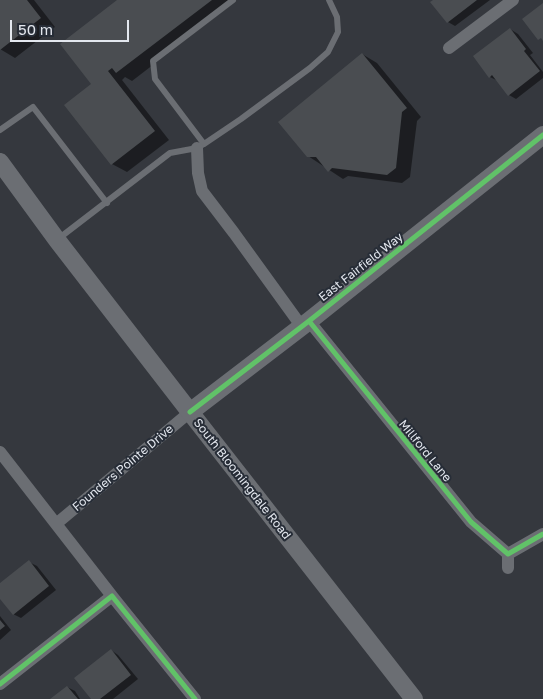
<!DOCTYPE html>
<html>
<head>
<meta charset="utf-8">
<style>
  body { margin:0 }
  #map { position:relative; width:543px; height:699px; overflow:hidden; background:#35383e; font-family:"Golos Text",sans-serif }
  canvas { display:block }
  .scale { position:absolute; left:10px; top:20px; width:119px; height:22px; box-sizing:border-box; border:2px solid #e3e7ee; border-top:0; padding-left:6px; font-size:15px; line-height:18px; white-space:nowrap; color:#e3e7ee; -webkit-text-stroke:4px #272d37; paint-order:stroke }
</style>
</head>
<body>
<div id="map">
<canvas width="543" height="699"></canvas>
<div class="scale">50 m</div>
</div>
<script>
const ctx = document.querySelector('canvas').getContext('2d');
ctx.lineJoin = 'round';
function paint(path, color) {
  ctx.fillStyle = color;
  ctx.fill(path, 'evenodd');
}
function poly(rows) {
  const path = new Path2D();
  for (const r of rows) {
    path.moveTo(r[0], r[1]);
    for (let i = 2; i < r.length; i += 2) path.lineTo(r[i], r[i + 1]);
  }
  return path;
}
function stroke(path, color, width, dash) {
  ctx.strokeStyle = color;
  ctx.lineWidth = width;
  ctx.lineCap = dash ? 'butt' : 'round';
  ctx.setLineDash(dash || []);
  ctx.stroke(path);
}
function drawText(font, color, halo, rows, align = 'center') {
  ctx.font = font + ' "Golos Text",sans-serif';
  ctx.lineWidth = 4;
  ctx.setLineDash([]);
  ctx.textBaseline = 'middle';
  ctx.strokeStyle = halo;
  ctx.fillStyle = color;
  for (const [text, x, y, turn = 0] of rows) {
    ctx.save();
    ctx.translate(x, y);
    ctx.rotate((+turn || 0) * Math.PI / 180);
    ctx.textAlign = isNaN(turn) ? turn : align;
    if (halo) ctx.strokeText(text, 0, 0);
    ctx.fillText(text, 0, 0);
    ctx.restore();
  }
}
paint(poly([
  [0,0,34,0,55,27,15,58,0,49],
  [119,0,228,0,231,5,132,81,125,77,122,80,169,140,127,172,112,164,93,84],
  [435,0,490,0,455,26,448,22],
  [510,29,518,34,533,53,530,55,543,72,543,78,516,99,509,95,498,81,490,77,475,57],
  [362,54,377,63,421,117,417,121,410,177,402,183,348,176,343,179,308,156],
  [29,562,37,566,56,590,21,618,13,614,0,597,0,585],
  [0,616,11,630,0,640],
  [111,650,118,655,138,679,113,699,92,699],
  [67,687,75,691,80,699,52,699]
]), '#0007');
paint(poly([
  [0,0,27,0,41,18,0,50],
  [117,0,212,0,116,73,112,68,108,71,155,131,111,165,64,105,91,84,60,44],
  [433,0,477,0,447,23,430,2],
  [543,3,543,41,541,38,538,40,522,19],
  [510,28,526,49,524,51,540,71,508,96,492,75,489,78,473,56],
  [362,53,407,108,402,112,396,168,387,175,332,168,328,172,316,157,307,157,278,122],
  [29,560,49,586,13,615,0,599,0,583],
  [0,620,5,626,0,630],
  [111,649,131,675,100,699,91,699,74,678],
  [67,686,78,699,50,699]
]), '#4a4d51');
stroke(poly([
  [0,130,33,107,107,203],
  [204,144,155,79,153,61,233,0],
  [58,239,170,153,197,148,204,144,241,119,310,68,328,52,338,32,337,17,329,0]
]), '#6b6e73', 6);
stroke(poly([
  [449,48,513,0],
  [197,148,198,173,202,191,234,233,302,327],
  [309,321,471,522,508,554,543,534],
  [0,452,112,596],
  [56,524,190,412],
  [508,568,508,554],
  [0,684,112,596,195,699]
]), '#6b6e73', 12);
stroke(poly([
  [0,162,57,240,190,412,414,699],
  [190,412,309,321,543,135]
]), '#6b6e73', 18);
stroke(poly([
  [309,321,471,522,508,554,543,534],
  [190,412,309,321,543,135],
  [0,684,112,596,195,699]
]), '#61c268', 5);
drawText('12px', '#e3e7ee', '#272d37', [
  ["East Fairfield Way",361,267,-38],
  ["Millford Lane",425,451,51],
  ["Founders Pointe Drive",123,468,-40],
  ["South Bloomingdale Road",242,479,52]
]);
</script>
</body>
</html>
